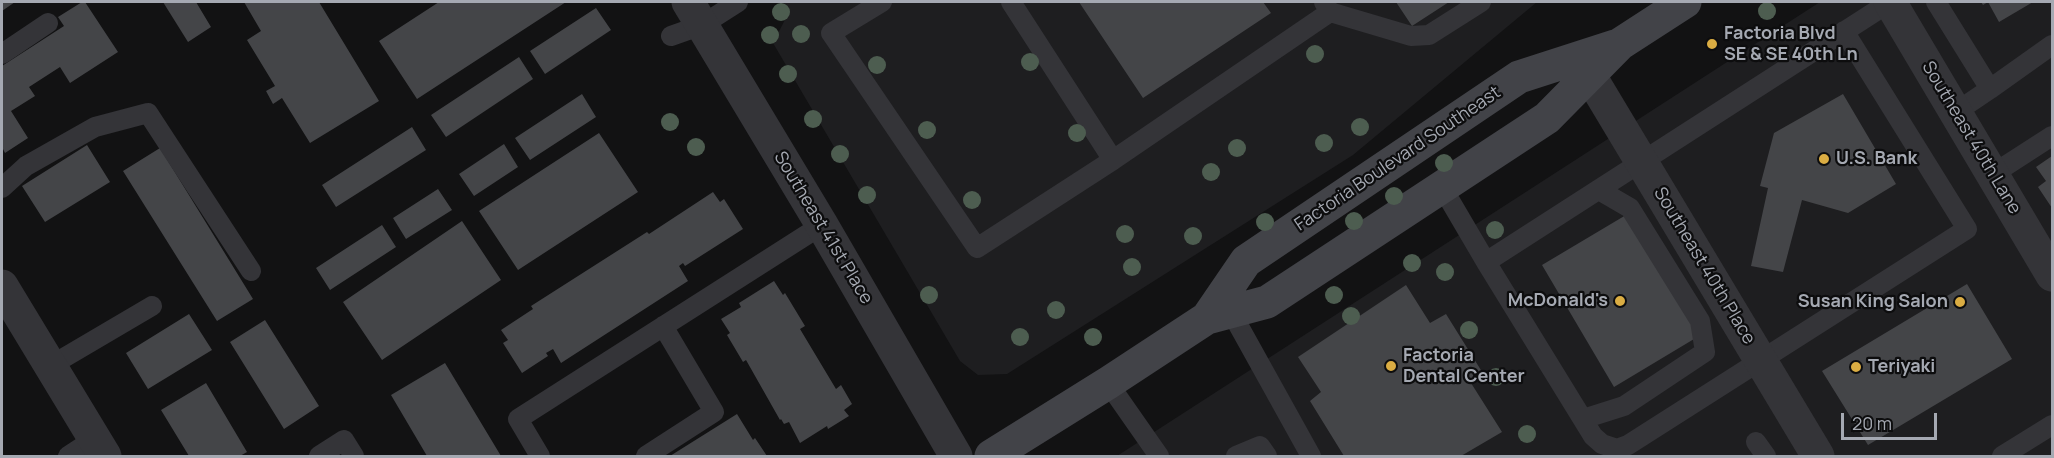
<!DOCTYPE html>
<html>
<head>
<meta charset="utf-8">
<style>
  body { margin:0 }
  #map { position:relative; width:2054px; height:458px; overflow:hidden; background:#121213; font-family:Manrope,sans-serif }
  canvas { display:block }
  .frame { position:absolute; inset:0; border:3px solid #a5a9b2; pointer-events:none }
  .scale { position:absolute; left:1841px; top:413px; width:96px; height:27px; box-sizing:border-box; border:3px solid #a5a9b2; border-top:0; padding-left:8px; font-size:18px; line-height:21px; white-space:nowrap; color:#a5a9b2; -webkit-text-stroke:4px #0d0d0e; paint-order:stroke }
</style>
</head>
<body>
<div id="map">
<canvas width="2054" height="458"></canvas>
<div class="frame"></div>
<div class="scale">20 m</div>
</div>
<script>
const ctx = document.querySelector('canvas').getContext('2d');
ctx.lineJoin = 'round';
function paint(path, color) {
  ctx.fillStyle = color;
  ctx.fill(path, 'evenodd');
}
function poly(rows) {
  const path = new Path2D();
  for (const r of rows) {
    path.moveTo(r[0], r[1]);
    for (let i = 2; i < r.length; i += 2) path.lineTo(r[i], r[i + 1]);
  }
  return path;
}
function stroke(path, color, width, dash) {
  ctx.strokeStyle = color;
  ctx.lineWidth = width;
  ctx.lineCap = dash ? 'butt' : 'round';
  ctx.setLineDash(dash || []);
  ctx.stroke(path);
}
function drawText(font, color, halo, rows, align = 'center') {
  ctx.font = font + ' Manrope,sans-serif';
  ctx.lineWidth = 4.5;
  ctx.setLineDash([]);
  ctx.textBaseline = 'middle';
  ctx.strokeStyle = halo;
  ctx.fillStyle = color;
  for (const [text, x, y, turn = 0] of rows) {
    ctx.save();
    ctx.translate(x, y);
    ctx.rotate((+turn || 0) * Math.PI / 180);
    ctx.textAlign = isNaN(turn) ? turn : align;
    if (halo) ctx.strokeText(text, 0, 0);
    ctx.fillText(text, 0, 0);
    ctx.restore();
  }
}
paint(poly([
  [784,2,1537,2,1353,155,1007,374,978,375,960,361,773,43,789,12],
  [1820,2,2052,2,2052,456,1117,456]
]), '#1e1e20');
paint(poly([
  [2,2,15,2,2,11],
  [82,2,85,2,118,52,70,83,60,67,29,87,35,96,11,111,28,138,5,153,2,147,2,66,64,26,58,17],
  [163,2,196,2,211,27,188,42],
  [244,2,319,2,379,101,310,143,282,98,273,104,266,91,275,86,247,40,261,31],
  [439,2,566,2,417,99,379,41],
  [1079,2,1263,2,1271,13,1143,98],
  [1396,2,1449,2,1412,26],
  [1981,2,2033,2,1999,22,1988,2,1983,5],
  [596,8,611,30,545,74,530,51],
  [519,57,533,79,446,137,431,115],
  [582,94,596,117,530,160,515,138],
  [1843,94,1896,184,1848,213,1802,200,1783,272,1751,266,1768,188,1760,186,1774,133],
  [412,127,426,150,336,207,322,185],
  [599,133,638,192,518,270,479,211],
  [504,144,518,167,474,196,459,174],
  [87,145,110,182,45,222,22,186],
  [160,148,253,299,217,321,123,171],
  [2052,156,2052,208,2038,187,2046,181,2036,167],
  [438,189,452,210,406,239,393,218],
  [713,192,720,202,724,199,743,229,685,266,683,263,679,266,688,281,561,363,553,349,546,353,548,356,522,373,503,343,508,340,501,330,533,309,531,306,647,232,649,234],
  [1626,215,1699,336,1614,387,1542,265],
  [462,221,501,280,382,360,343,302],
  [382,225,396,247,330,290,316,268],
  [774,281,783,295,785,293,805,326,800,329,836,389,841,385,852,404,844,410,849,416,828,429,827,426,800,443,789,422,784,424,781,419,780,420,746,360,743,362,727,335,730,333,721,319,741,307,739,303],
  [1967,284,2012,359,1868,445,1822,371],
  [1406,285,1430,323,1446,314,1484,375,1471,383,1502,432,1461,456,1344,456,1310,401,1321,392,1298,357],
  [189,314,212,350,148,389,126,353],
  [265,320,319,406,284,429,230,342],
  [445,363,501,456,427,456,391,395],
  [206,383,247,452,240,456,189,456,161,410],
  [737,414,753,440,755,438,767,456,670,456]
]), '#444548');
stroke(poly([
  [882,2,831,33,977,248,1113,160,1330,12],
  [1011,2,1113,160],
  [1324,2,1330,12,1411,36,1429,35,1481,2],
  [1936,2,1990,89,1956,112],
  [1844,31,1967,229,1628,445,1617,449,1602,444,1593,436,1486,262,1890,2],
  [671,36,702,25,738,2],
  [2,54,48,23],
  [1990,89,2052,45],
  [1993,174,2052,136],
  [1442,187,1486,262],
  [2,188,26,166,95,127,148,113,251,271],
  [1231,312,1311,456],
  [50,366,152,306],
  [1108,383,1159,456],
  [1583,419,1624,406,1705,352,1700,321,1630,208,1599,190],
  [1756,442,1766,456],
  [68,456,94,439],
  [319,456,344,440,354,456],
  [540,456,518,419,822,225],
  [646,456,714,412,663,326],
  [1236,456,1260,446,1267,456],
  [2002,456,2052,425]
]), '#343438', 20);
stroke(poly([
  [688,2,822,225,956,456],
  [1890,2,2052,275],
  [1590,76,1818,456],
  [2,286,105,456]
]), '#343438', 33);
stroke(poly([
  [1207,318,1246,261,1519,77,1615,46],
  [991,456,1108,383,1207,318,1267,302,1547,118,1620,44,1685,2]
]), '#424348', 33);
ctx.fillStyle = '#4d5d50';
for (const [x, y] of [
  [1767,11],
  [781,12],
  [801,34],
  [770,35],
  [1315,54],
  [1030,62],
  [877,65],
  [788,74],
  [813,119],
  [670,122],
  [1360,127],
  [927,130],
  [1077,133],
  [1324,143],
  [696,147],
  [1237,148],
  [840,154],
  [1444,163],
  [1211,172],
  [867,195],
  [1394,196],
  [972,200],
  [1354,221],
  [1265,222],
  [1495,230],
  [1125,234],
  [1193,236],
  [1412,263],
  [1132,267],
  [1445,272],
  [929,295],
  [1334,295],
  [1056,310],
  [1351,316],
  [1469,330],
  [1020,337],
  [1093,337],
  [1496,377],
  [1527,434]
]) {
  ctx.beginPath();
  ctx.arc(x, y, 9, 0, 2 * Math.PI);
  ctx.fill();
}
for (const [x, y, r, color] of [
  [1712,44,6,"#dbad43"],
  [1824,159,6,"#dbad43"],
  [1620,301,6,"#dbad43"],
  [1960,302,6,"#dbad43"],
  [1391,366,6,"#dbad43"],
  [1856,367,6,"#dbad43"]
]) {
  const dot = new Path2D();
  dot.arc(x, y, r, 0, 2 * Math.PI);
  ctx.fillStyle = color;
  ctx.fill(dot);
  stroke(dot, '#0d0d0e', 2);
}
drawText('bold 18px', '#a5a9b2', '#0d0d0e', [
  ["Factoria Blvd",1724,34],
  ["SE & SE 40th Ln",1724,55],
  ["U.S. Bank",1836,159],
  ["McDonald's",1608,301,"right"],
  ["Susan King Salon",1948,302,"right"],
  ["Factoria",1403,356],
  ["Dental Center",1403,377],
  ["Teriyaki",1868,367]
], 'left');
drawText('18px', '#a5a9b2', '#0d0d0e', [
  ["Southeast 40th Lane",1971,138,59],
  ["Factoria Boulevard Southeast",1398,159,-34],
  ["Southeast 41st Place",823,228,59],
  ["Southeast 40th Place",1704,266,59]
]);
</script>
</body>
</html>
